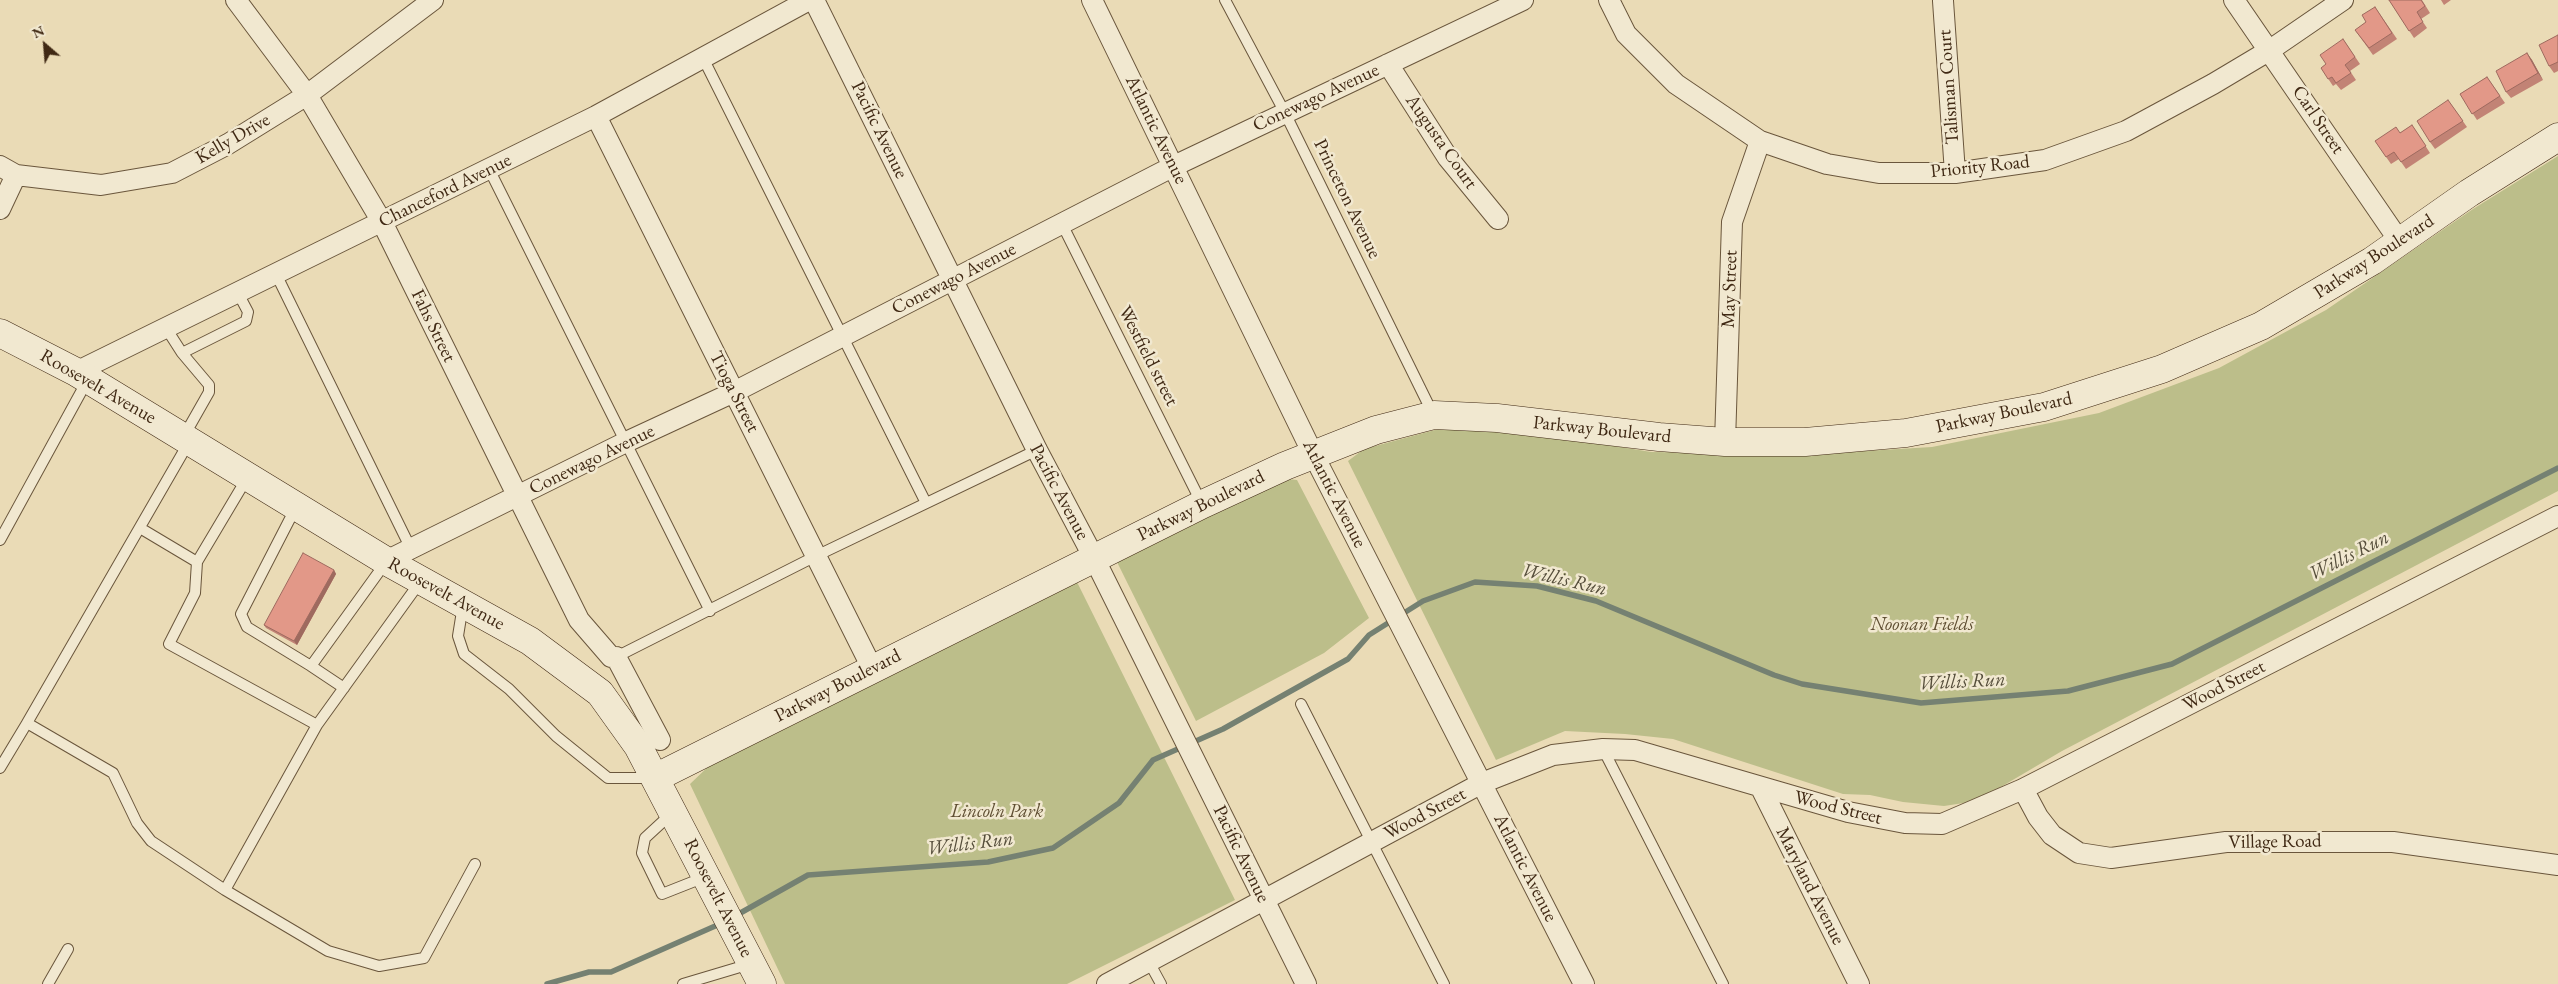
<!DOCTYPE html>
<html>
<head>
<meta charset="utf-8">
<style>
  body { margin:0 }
  #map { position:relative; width:2558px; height:984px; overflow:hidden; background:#eadbb6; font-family:"EB Garamond",serif }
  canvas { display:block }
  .north { position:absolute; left:20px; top:20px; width:50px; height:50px; -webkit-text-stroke:4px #f1e8d0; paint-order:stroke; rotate:333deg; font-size:14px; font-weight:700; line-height:20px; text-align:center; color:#402914 }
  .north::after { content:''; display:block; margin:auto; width:18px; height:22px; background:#402914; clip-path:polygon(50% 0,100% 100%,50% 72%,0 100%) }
</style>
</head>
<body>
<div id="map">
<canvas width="2558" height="984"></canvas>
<div class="north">N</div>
</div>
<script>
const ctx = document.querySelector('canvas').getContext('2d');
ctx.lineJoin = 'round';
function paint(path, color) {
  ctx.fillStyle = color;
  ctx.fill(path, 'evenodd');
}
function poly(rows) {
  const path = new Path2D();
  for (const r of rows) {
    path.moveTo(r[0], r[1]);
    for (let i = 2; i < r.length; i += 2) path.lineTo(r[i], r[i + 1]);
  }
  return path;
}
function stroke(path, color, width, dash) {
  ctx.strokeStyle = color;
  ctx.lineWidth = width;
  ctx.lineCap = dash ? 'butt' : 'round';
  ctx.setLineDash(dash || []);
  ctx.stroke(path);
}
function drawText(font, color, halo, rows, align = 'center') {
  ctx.font = font + ' "EB Garamond",serif';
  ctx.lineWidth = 5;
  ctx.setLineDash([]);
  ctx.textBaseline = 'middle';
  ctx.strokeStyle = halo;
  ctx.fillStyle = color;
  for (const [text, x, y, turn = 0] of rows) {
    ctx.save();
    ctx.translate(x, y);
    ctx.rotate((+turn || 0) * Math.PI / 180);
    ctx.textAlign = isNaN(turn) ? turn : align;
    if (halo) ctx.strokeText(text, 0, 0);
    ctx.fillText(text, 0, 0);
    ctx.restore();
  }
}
paint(poly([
  [2558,156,2558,491,2062,751,1977,801,1944,806,1903,802,1870,795,1843,794,1673,739,1625,734,1565,731,1496,760,1348,461,1364,449,1446,427,1531,432,1651,452,1815,454,1932,447,2099,413,2219,368,2326,310,2473,209],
  [1279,478,1297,480,1369,618,1324,653,1196,721,1117,562],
  [1075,578,1235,900,1067,984,785,984,690,784,713,762]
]), '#bcbe8a');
stroke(poly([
  [735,916,808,875,988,862,1053,848,1119,803,1153,760,1223,729,1348,659,1369,635,1423,601,1475,582,1537,586,1596,601,1774,675,1802,684,1921,703,2068,691,2172,664,2558,468],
  [547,984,589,972,611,972,722,923]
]), '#758172', 5.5);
const lane = poly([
  [1225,0,1285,113,1433,414],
  [703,58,926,503],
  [489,169,710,611],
  [1062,224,1202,504],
  [276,274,411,549],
  [166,328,182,353,209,385,209,392,184,436],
  [182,353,246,321,248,312,238,293],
  [189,442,27,723,113,773,137,823,151,841,225,890,328,951,379,966,424,958,475,864],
  [296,507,241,614,247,627,311,666,386,562],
  [140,528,197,562,247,478],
  [0,540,87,381],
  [197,562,195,593,169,644,317,725,420,582],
  [463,605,458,636,464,654,509,689,556,736,608,778,653,778],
  [616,657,816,556,1037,450],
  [311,666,344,688],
  [1301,704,1444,984],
  [1603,749,1723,984],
  [0,768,27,723],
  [671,814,645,838,642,853,662,894,705,877],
  [225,890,317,725],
  [1149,962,1161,984],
  [48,984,68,949],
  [683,984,750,964]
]);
const street = poly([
  [236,0,307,95,382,222,579,620,611,657,616,657,660,740],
  [814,0,1037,450,1094,558,1306,984],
  [1092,0,1313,454,1584,984],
  [1609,0,1626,34,1676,84,1760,141,1827,164,1879,173,1955,173,2045,160,2126,131,2213,84,2270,50,2343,0],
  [2234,0,2400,242],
  [1943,1,1955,173],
  [1388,64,1448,158,1498,219],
  [596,116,872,668],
  [0,166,16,175,101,185,172,173,228,144,307,95,433,0],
  [0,209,16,175],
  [76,372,596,116,809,0],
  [1725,442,1732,222,1760,141],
  [386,561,624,443,734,392,1174,166,1523,0],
  [1761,788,1859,984],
  [2023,789,2038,817,2052,835,2079,853,2111,858,2226,842,2393,842,2558,865],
  [1107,984,1482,783,1553,755,1603,749,1635,750,1848,812,1905,823,1942,824,2023,789,2558,516]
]);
const secondary = poly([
  [0,333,76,372,386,561,530,641,600,693,638,746,762,984],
  [655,778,1203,504,1285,466,1376,430,1434,415,1497,418,1659,437,1725,442,1805,442,1906,433,2044,407,2162,369,2261,326,2372,261,2469,193,2558,137]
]);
stroke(lane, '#6a563c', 12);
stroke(street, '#6a563c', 22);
stroke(secondary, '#402914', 29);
stroke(lane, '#f1e8d0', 10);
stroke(street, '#f1e8d0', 20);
stroke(secondary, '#f1e8d0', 28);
paint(poly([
  [2389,0,2422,0,2430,13,2421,19,2427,28,2414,38],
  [2441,0,2451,0,2444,5],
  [2375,7,2397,39,2373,55,2355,30,2366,22],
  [2558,35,2558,71,2554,73,2549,66],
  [2343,39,2360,64,2350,71,2356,80,2341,90,2336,84,2333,86,2321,68,2326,64],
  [2527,53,2532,60,2543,80,2511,98,2506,92],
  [2487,77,2505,103,2477,120,2460,94],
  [2448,100,2467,127,2435,149,2430,142],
  [2412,125,2430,153,2406,169,2399,159,2391,164,2375,141,2400,133],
  [334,570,336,574,297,645,266,628,264,625]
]), '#c28375');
paint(poly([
  [2527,53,2532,60,2543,80,2538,73],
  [334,570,336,574,297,645,294,641]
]), '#9e6a5f');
const building = poly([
  [2389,0,2421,0,2425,6,2417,12,2423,22,2409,31,2389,0],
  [2375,7,2392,33,2369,48,2355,30,2366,22,2362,15,2375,7],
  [2558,35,2558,62,2549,66,2539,45,2558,35],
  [2343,39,2355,57,2345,65,2351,73,2336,83,2332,77,2328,79,2321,68,2326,64,2320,55,2343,39],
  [2527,53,2538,73,2506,92,2496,71,2527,53],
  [2487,77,2500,96,2472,114,2460,94,2487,77],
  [2448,100,2463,121,2430,142,2417,121,2448,100],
  [2412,125,2426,146,2401,162,2394,152,2386,157,2375,141,2396,127,2400,133,2412,125],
  [303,553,334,570,294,641,264,625,303,553]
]);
paint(building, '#e29888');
stroke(building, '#9e6a5f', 1);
drawText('19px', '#402914', '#f1e8d0', [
  ["Talisman Court",1949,87,-94],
  ["Conewago Avenue",1316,98,-25],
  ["Carl Street",2318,120,56],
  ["Pacific Avenue",879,130,64],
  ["Atlantic Avenue",1156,130,64],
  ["Kelly Drive",233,139,-30],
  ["Augusta Court",1441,142,55],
  ["Priority Road",1980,167,-6],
  ["Chanceford Avenue",445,191,-26],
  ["Princeton Avenue",1347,199,64],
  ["Parkway Boulevard",2374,257,-33],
  ["Conewago Avenue",954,279,-27],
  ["May Street",1730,289,-88],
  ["Fahs Street",433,326,64],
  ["Westfield street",1148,356,63],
  ["Roosevelt Avenue",98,387,30],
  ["Tioga Street",734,392,63],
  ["Parkway Boulevard",2004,413,-12],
  ["Parkway Boulevard",1602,430,6],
  ["Conewago Avenue",592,460,-26],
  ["Pacific Avenue",1059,492,62],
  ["Atlantic Avenue",1334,494,63],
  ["Parkway Boulevard",1201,506,-26],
  ["Roosevelt Avenue",446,594,29],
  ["Parkway Boulevard",838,686,-27],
  ["Wood Street",2224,686,-27],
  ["Wood Street",1838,808,14],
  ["Wood Street",1425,814,-28],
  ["Village Road",2275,842,-1],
  ["Pacific Avenue",1241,854,64],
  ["Atlantic Avenue",1525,868,63],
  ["Maryland Avenue",1810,886,63],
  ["Roosevelt Avenue",718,898,63]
]);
drawText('italic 19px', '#5f4e32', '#f1e8d0', [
  ["Noonan Fields",1922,625],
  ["Lincoln Park",997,812]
]);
drawText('italic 20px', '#564e3b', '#f1e8d0', [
  ["Willis Run",2349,556,-27],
  ["Willis Run",1564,580,13],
  ["Willis Run",1962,682,-3],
  ["Willis Run",970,844,-7]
]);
</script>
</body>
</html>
